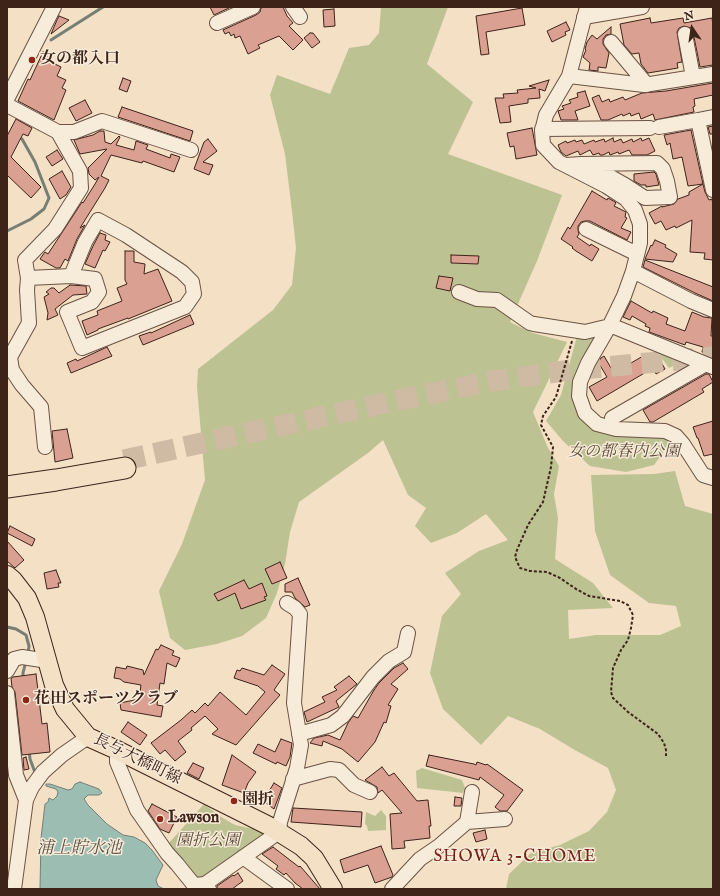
<!DOCTYPE html>
<html>
<head>
<meta charset="utf-8">
<style>
  body { margin:0 }
  #map { position:relative; width:720px; height:896px; overflow:hidden; background:#f3e0c5; font-family:"IM FELL English",serif }
  canvas { display:block }
  .frame { position:absolute; inset:0; border:8px solid #3e2319; pointer-events:none }
  .north { position:absolute; left:672px; top:8px; width:40px; height:40px; -webkit-text-stroke:3px #f7ebd9; paint-order:stroke; rotate:347deg; font-size:11px; font-weight:700; line-height:16px; text-align:center; color:#3e2319 }
  .north::after { content:''; display:block; margin:auto; width:14px; height:18px; background:#3e2319; clip-path:polygon(50% 0,100% 100%,50% 72%,0 100%) }
</style>
</head>
<body>
<div id="map">
<canvas width="720" height="896"></canvas>
<div class="frame"></div>
<div class="north">N</div>
</div>
<script>
const ctx = document.querySelector('canvas').getContext('2d');
ctx.lineJoin = 'round';
function paint(path, color) {
  ctx.fillStyle = color;
  ctx.fill(path, 'evenodd');
}
function poly(rows) {
  const path = new Path2D();
  for (const r of rows) {
    path.moveTo(r[0], r[1]);
    for (let i = 2; i < r.length; i += 2) path.lineTo(r[i], r[i + 1]);
  }
  return path;
}
function stroke(path, color, width, dash) {
  ctx.strokeStyle = color;
  ctx.lineWidth = width;
  ctx.lineCap = dash ? 'butt' : 'round';
  ctx.setLineDash(dash || []);
  ctx.stroke(path);
}
function drawText(font, color, halo, rows, align = 'center') {
  ctx.font = font + ' "IM FELL English","Noto Serif JP",serif';
  ctx.lineWidth = 3;
  ctx.setLineDash([]);
  ctx.textBaseline = 'middle';
  ctx.strokeStyle = halo;
  ctx.fillStyle = color;
  for (const [text, x, y, turn = 0] of rows) {
    ctx.save();
    ctx.translate(x, y);
    ctx.rotate((+turn || 0) * Math.PI / 180);
    ctx.textAlign = isNaN(turn) ? turn : align;
    if (halo) ctx.strokeText(text, 0, 0);
    ctx.fillText(text, 0, 0);
    ctx.restore();
  }
}
paint(poly([
  [381,7,448,7,427,64,473,102,448,154,562,195,537,261,510,322,533,333,567,342,533,412,548,448,559,466,554,494,558,518,555,559,593,583,613,608,568,610,569,639,596,635,660,635,681,626,676,606,649,603,610,575,595,531,591,475,654,474,675,471,685,506,713,514,713,889,506,889,509,874,531,853,560,845,589,831,607,812,616,790,608,768,573,749,540,729,508,716,481,745,443,709,430,673,442,616,461,594,445,573,479,551,508,540,486,514,457,533,431,543,415,526,426,508,408,495,383,440,368,453,299,502,290,532,285,564,277,593,266,618,242,636,217,644,185,650,170,638,159,591,182,544,205,480,197,387,198,369,273,310,292,285,296,248,292,211,285,154,270,95,277,75,330,94,349,48,369,45,379,33],
  [600,333,577,374,594,427,666,436,673,439,654,465,626,472,590,466,563,441,546,421,561,395,577,336],
  [656,350,685,360,669,368],
  [422,768,462,780,465,788,463,793,417,788,416,771],
  [204,804,221,817,235,825,262,831,262,836,204,879,195,880,168,844],
  [381,810,386,816,386,830,368,831,367,826,365,824,366,812,375,816]
]), '#bdc293');
const water = poly([
  [80,782,99,789,102,793,99,795,88,795,84,799,88,805,107,824,123,835,134,837,145,843,152,850,163,865,156,880,158,886,164,889,40,889,41,838,45,804,48,802,49,798,53,800,57,796,58,792,56,789,46,786,46,784,50,784,68,790,72,789,75,784,80,782]
]);
paint(water, '#9bbdb2');
stroke(water, '#767f75', 1);
stroke(poly([
  [51,40,103,7],
  [7,231,31,219,44,209,49,198,35,162,22,139,18,137],
  [7,627,16,629,26,635,29,646,28,653],
  [23,679,23,673,26,661],
  [29,750,30,759,36,775]
]), '#767f75', 3);
const building = poly([
  [210,7,229,7,229,8,214,15,210,7],
  [264,7,283,7,287,16,293,23,289,26,303,40,293,50,279,36,258,45,260,48,248,54,240,36,235,38,234,34,231,36,229,32,225,34,223,30,256,15,260,12,261,8,264,7],
  [522,8,525,25,486,32,489,54,481,55,476,16,522,8],
  [334,9,335,26,324,27,323,10,334,9],
  [59,16,69,20,51,34,57,20,59,16],
  [650,18,651,23,683,18,684,23,712,18,713,25,713,65,700,67,693,32,691,28,684,26,679,28,677,32,682,62,677,63,678,68,648,73,641,64,639,53,632,54,624,45,620,24,650,18],
  [566,22,570,30,565,32,566,35,552,42,547,31,566,22],
  [611,27,611,34,606,35,603,39,603,44,609,53,606,68,598,67,598,71,589,70,590,63,583,57,586,50,585,49,587,42,592,35,597,39,611,27],
  [310,33,313,33,320,42,312,48,304,38,310,33],
  [43,52,51,55,49,61,61,67,57,76,66,80,62,88,66,90,54,120,18,101,28,79,30,80,43,52],
  [123,78,131,81,127,92,119,89,123,78],
  [549,80,545,91,539,89,540,98,528,99,528,103,509,106,511,122,500,123,495,98,504,98,503,94,518,93,517,90,536,88,529,86,549,80],
  [713,83,713,95,694,99,695,106,693,107,694,112,655,120,653,114,641,119,639,113,631,116,630,113,623,116,622,114,608,120,601,120,592,98,599,95,602,102,609,99,610,102,623,97,625,100,642,93,666,91,713,83],
  [585,91,590,106,575,111,578,120,561,120,558,111,564,109,562,106,571,103,569,100,578,97,577,93,585,91],
  [85,100,92,113,76,121,69,108,85,100],
  [122,107,193,131,190,141,118,117,122,107],
  [16,119,32,128,28,136,23,134,11,157,41,187,31,198,7,175,7,136,16,119],
  [713,126,713,134,710,134,708,127,713,126],
  [532,128,537,155,516,159,514,146,510,147,507,133,532,128],
  [691,130,703,184,688,186,682,157,673,159,670,143,667,145,664,135,691,130],
  [100,131,104,131,105,142,111,144,119,136,120,137,116,145,134,150,136,141,148,145,146,149,170,158,171,154,180,157,174,172,143,161,142,163,111,155,101,176,109,180,105,188,80,228,85,225,77,239,68,261,65,259,60,268,56,268,40,259,45,252,48,254,82,202,83,203,95,184,99,177,95,180,89,174,88,168,107,149,80,154,74,140,93,135,100,131],
  [613,138,614,142,621,139,623,143,632,139,633,142,641,138,642,141,649,138,655,151,647,155,632,155,629,150,619,154,618,152,610,155,609,152,603,155,600,155,599,153,593,155,590,150,580,155,578,151,566,156,561,152,558,145,566,141,567,143,575,140,576,142,582,140,584,144,594,140,595,142,604,139,605,142,613,138],
  [208,139,217,151,203,162,213,165,209,175,194,169,204,142,208,139],
  [57,150,63,159,52,166,46,157,57,150],
  [62,171,71,187,66,195,60,199,49,179,62,171],
  [654,172,656,174,659,185,646,187,646,185,641,185,634,181,634,174,654,172],
  [703,184,705,192,709,200,712,199,713,206,713,260,704,259,705,253,690,252,692,220,676,228,675,226,666,230,661,221,655,224,649,213,662,206,662,207,674,204,678,199,689,195,689,192,703,184],
  [592,191,607,200,608,198,615,202,616,203,614,206,626,212,625,217,627,218,621,228,631,232,627,240,590,221,585,221,581,222,578,226,578,230,579,234,577,237,590,246,591,244,599,249,592,261,576,251,572,248,573,247,561,239,568,227,570,229,592,191],
  [100,233,106,235,105,240,110,242,105,251,103,250,95,268,85,264,93,246,100,233],
  [655,240,666,245,665,247,677,254,673,262,645,259,651,245,652,246,655,240],
  [125,251,134,251,134,262,145,264,144,274,158,269,172,301,128,319,128,318,98,329,98,330,87,335,82,321,98,315,97,311,122,301,117,288,127,284,125,280,125,251],
  [451,255,479,256,478,264,451,263,451,255],
  [645,260,713,287,713,301,695,293,643,267,645,260],
  [439,276,453,278,450,291,436,288,439,276],
  [70,285,86,286,87,294,73,295,55,309,58,315,47,320,48,313,44,297,49,294,46,292,51,288,54,288,59,293,70,285],
  [631,301,652,313,653,311,668,318,666,324,685,331,692,312,704,317,712,318,711,336,713,336,713,355,702,352,703,347,686,342,685,345,649,332,650,328,645,326,646,324,632,316,630,320,623,317,631,301],
  [190,315,194,324,143,345,139,336,151,332,151,333,190,315],
  [107,347,112,356,71,373,67,363,76,359,77,361,107,347],
  [656,353,665,369,656,374,653,368,597,401,589,387,607,377,598,362,601,358,604,356,614,373,643,356,644,357,649,354,650,356,656,353],
  [706,374,709,374,713,382,702,389,704,392,653,422,650,422,643,410,706,374],
  [713,421,713,454,704,456,698,438,697,438,693,427,713,421],
  [67,429,73,458,55,462,52,431,67,429],
  [10,526,35,539,32,546,7,533,10,526],
  [7,541,24,560,15,568,7,561,7,541],
  [280,562,287,578,272,584,265,569,280,562],
  [56,570,61,583,58,583,59,587,47,589,44,573,56,570],
  [298,578,310,605,305,607,295,598,292,592,285,592,285,584,298,578],
  [244,580,249,589,262,583,267,596,264,597,266,600,241,609,235,593,218,601,214,594,244,580],
  [161,645,174,651,172,655,180,658,176,667,167,663,164,684,160,683,157,705,163,706,161,717,121,710,120,703,139,699,141,685,124,682,120,679,114,678,116,667,126,669,127,666,143,670,144,675,156,649,158,650,161,645],
  [403,663,408,669,391,684,398,689,388,705,391,706,386,723,384,722,375,742,358,762,342,749,323,741,322,746,310,743,314,738,328,735,340,740,348,723,353,716,358,718,374,690,379,683,394,668,403,663],
  [272,665,285,674,274,690,280,695,236,745,212,734,218,729,205,716,191,728,192,730,178,741,186,752,175,761,165,750,160,754,151,743,181,720,192,710,195,713,205,703,208,706,220,692,246,715,265,692,258,686,234,678,237,670,240,671,242,668,264,675,272,665],
  [36,674,42,724,47,723,50,752,22,755,15,692,12,687,11,678,13,677,36,674],
  [349,676,357,684,336,701,339,707,307,722,304,712,325,702,322,697,337,690,334,687,349,676],
  [128,722,147,735,140,745,121,732,128,722],
  [281,739,292,743,290,757,286,766,277,762,276,764,253,753,258,744,275,752,281,739],
  [232,755,256,772,248,783,244,793,222,785,232,755],
  [429,755,474,764,476,765,477,762,486,765,487,764,523,790,507,811,500,811,495,807,504,795,480,777,479,780,426,766,429,755],
  [26,757,29,769,24,770,23,758,26,757],
  [193,763,204,768,199,779,187,773,193,763],
  [382,767,389,776,394,773,417,801,428,800,431,826,429,826,430,838,404,841,405,848,392,849,390,814,402,813,382,790,378,793,377,787,365,780,382,767],
  [274,783,282,788,274,809,263,801,274,783],
  [455,797,462,798,461,806,454,806,455,797],
  [152,804,177,817,169,833,160,829,148,811,152,804],
  [293,808,362,812,361,827,291,822,293,808],
  [485,830,487,839,476,842,473,833,485,830],
  [381,846,393,875,392,877,375,883,368,865,344,873,340,860,381,846],
  [273,847,299,867,300,866,320,889,303,889,295,883,286,873,284,875,276,869,278,866,262,854,273,847],
  [238,873,243,881,232,889,217,889,217,886,233,875,234,876,238,873]
]);
paint(building, '#daa091');
stroke(building, '#3e2319', 1);
stroke(poly([
  [124,460,390,402,493,381,571,370,713,357]
]), '#cfbaa3', 21, [21, 10]);
const minor = poly([
  [293,7,300,17],
  [587,7,569,76,546,115,542,131,543,145,559,162,606,186,626,199,635,210,640,224,640,243,633,271,624,296,610,325,588,363,580,382,579,396,585,413,597,424,616,429,665,431,676,436,683,444,703,475,713,478],
  [584,17,642,7],
  [217,23,253,7],
  [685,34,693,77],
  [611,42,647,85],
  [569,76,644,85,713,74],
  [7,99,54,7],
  [7,105,58,132,74,132,102,121,191,150],
  [713,117,698,120,713,190],
  [659,127,698,120],
  [542,129,650,128],
  [566,165,581,164,657,163,663,169,667,181,670,197,645,198,625,185,602,172,594,165],
  [98,220,126,235,182,272,192,282,194,294,185,307,82,348,67,312,92,302,99,292,95,279,71,276,85,242,98,220],
  [586,229,637,254],
  [633,271,691,301,713,310],
  [28,278,71,276],
  [459,292,477,299,497,300,530,323,534,324,585,332,610,326],
  [610,325,713,367],
  [612,418,706,364],
  [45,447,41,407,22,385,12,370,10,357,29,323,27,290,28,278,25,260,55,229,81,188,80,171,58,132],
  [7,671,14,659,22,657,48,661],
  [7,693,16,775,26,800],
  [299,734,331,725,343,716,373,677,389,661,404,652,408,633],
  [117,750,117,762,137,810,167,853,177,864,194,885,205,884],
  [293,779,330,769,339,770,354,785,370,792],
  [467,822,472,792],
  [243,857,287,889],
  [14,889,26,800,32,787,43,772,62,755,88,737],
  [209,889,205,884,279,832,280,822,297,768,301,745,294,703,300,614,295,608,287,603],
  [392,889,420,859,439,846,467,822,505,819]
]);
const major = poly([
  [7,575,13,580,27,598,35,617,54,685,65,709,88,737,117,750,269,826,301,846,314,858,333,889]
]);
const highway = poly([
  [7,487,56,480,125,468]
]);
stroke(minor, '#6b5244', 16);
stroke(major, '#3e2319', 20);
stroke(highway, '#3e2319', 23);
stroke(poly([
  [572,341,556,397,543,416,541,425,553,447,551,467,543,502,528,525,517,550,515,557,520,568,530,571,547,572,560,578,576,589,589,596,620,601,628,605,633,615,631,628,628,640,621,650,613,668,611,692,613,698,628,712,658,734,664,743,666,750,666,756]
]), '#3e2319', 2, [3, 2]);
stroke(minor, '#f7ebd9', 14);
stroke(major, '#f3e0c5', 18);
stroke(highway, '#f3e0c5', 21);
for (const [x, y, r, color] of [
  [32,60,4,"#8f2418"],
  [26,700,4,"#8f2418"],
  [234,801,4,"#8f2418"],
  [160,819,4,"#8f2418"]
]) {
  const dot = new Path2D();
  dot.arc(x, y, r, 0, 2 * Math.PI);
  ctx.fillStyle = color;
  ctx.fill(dot);
  stroke(dot, '#f7ebd9', 1.5);
}
drawText('bold 16px', '#3e2319', '#f7ebd9', [
  ["女の都入口",40,60],
  ["花田スポーツクラブ",34,700],
  ["園折",242,801],
  ["Lawson",168,819]
], 'left');
drawText('italic 16px', '#5e4b38', '#f7ebd9', [
  ["女の都春内公園",624,453],
  ["園折公園",208,842]
]);
drawText('16px', '#3e2319', '#f7ebd9', [
  ["長与大橋町線",137,760,26]
]);
drawText('italic 17px', '#5a5147', '#f7ebd9', [
  ["浦上貯水池",79,850]
]);
ctx.letterSpacing = '1px';
drawText('17px', '#7a1f14', '#f7ebd9', [
  ["SHOWA 3-CHOME",515,858]
]);
ctx.letterSpacing = '0px';
</script>
</body>
</html>
